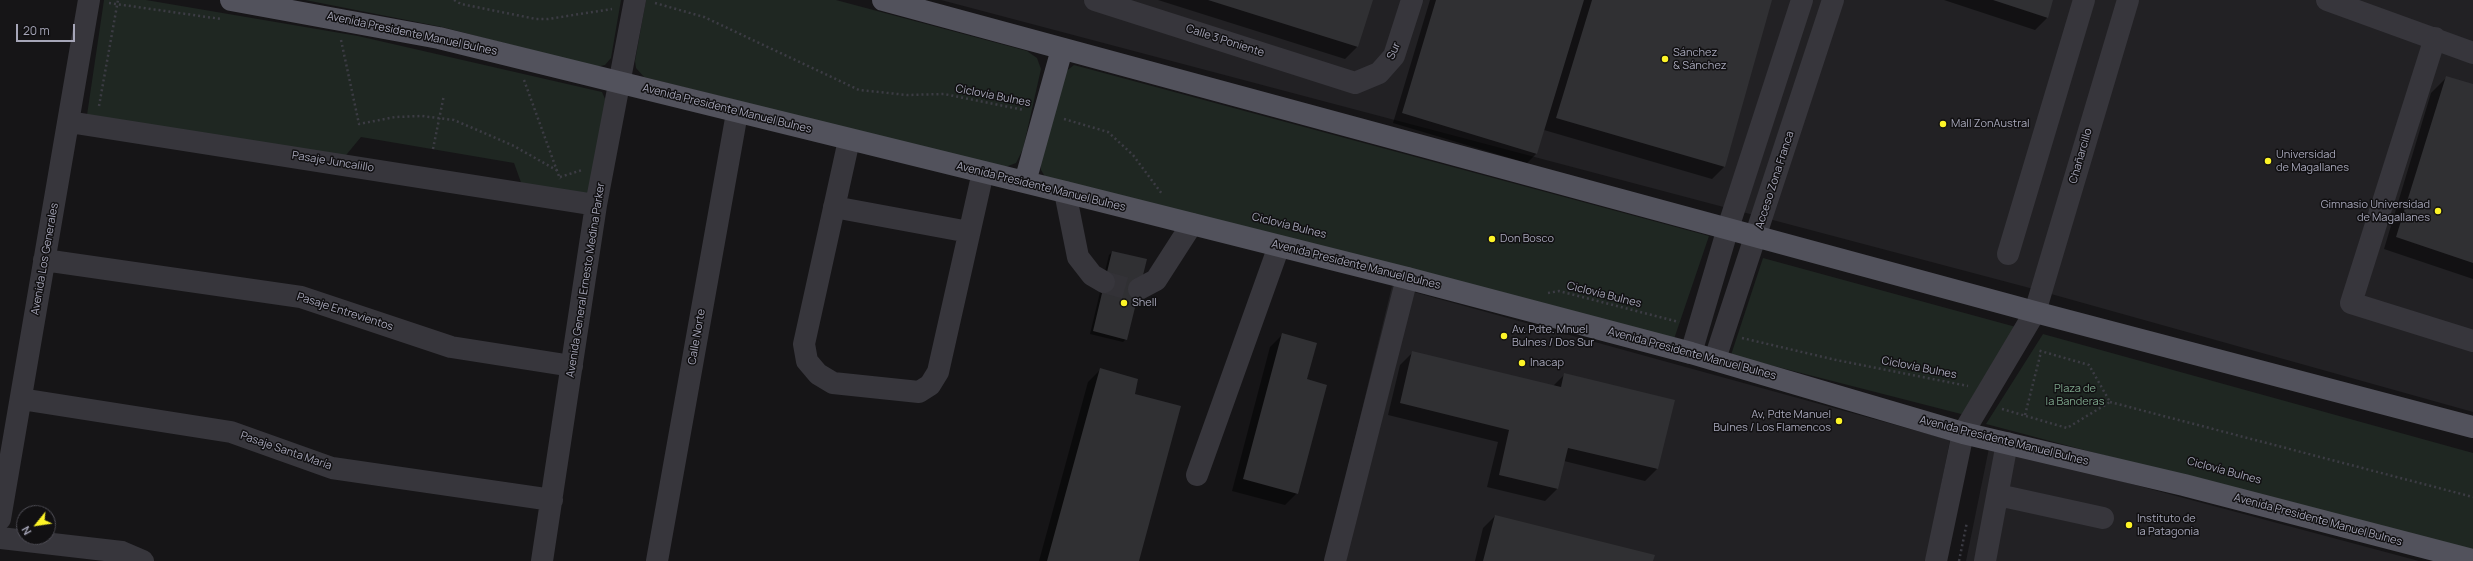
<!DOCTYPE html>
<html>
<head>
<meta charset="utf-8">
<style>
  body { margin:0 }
  #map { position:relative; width:2473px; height:561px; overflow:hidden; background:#161517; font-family:Manrope,sans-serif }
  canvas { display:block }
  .north { position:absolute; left:16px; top:505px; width:40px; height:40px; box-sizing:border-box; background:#111012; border:1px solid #4d4c54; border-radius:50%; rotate:240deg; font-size:11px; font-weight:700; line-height:16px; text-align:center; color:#a6a6b8 }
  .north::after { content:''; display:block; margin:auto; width:14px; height:18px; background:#fdf427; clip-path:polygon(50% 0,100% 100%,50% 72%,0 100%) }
  .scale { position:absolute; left:16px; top:24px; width:59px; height:18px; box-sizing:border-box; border:2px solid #a6a6b8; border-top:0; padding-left:5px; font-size:12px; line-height:14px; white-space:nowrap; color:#a6a6b8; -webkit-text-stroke:3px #111012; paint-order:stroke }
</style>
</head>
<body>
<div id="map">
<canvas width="2473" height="561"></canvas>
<div class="north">N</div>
<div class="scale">20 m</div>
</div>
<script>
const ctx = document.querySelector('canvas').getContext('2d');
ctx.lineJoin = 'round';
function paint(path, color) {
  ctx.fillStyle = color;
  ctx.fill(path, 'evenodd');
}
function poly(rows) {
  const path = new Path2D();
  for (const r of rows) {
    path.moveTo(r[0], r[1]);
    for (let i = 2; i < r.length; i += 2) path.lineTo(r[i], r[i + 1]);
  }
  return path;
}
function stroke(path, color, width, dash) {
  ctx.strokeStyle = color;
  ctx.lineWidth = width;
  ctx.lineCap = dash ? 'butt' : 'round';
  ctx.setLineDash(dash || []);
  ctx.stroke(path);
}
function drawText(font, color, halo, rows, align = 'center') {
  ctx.font = font + ' Manrope,sans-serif';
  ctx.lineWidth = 3;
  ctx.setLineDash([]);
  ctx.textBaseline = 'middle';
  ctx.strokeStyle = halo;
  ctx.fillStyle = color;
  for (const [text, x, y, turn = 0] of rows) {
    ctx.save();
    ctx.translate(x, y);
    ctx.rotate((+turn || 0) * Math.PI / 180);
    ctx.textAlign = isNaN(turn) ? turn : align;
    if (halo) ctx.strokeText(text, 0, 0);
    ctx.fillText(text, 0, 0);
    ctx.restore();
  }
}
paint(poly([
  [941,0,2473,0,2473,412,2026,287],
  [1392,286,1950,440,1926,561,1325,561],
  [1989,448,2016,453,2419,561,1966,561]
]), '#222124');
paint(poly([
  [104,0,146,0,358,36,602,92,606,101,592,199,523,188,514,163,361,137,342,160,87,115],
  [305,0,621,0,611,58,605,65,596,67,442,27],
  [646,0,836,0,1027,51,1037,58,1041,69,1023,149,1016,163,1003,168,644,77,636,68,635,61],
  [1074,65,1709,236,1673,342,1047,180,1041,170,1041,163,1065,72],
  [1763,258,2016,327,1965,415,1731,355],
  [2043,334,2473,453,2473,553,1986,424]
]), '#1f2722');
paint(poly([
  [1158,0,1372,0,1357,47,1345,59],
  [1430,0,1771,0,1724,167,1712,179,1544,130,1536,154,1527,163,1393,123],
  [1944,0,2052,0,2047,18,2035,30],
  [2447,77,2473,85,2473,279,2384,249,2431,93],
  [1112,252,1126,339,1123,342,1090,334,1109,255],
  [1283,334,1306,380,1297,493,1285,505,1232,491,1270,347],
  [1412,353,1553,386,1565,374,1657,469,1645,481,1564,461,1557,489,1545,501,1487,487,1498,442,1388,415,1400,365],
  [1100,370,1133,394,1138,561,1039,561,1088,382],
  [1495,516,1652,561,1475,561,1483,528]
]), '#0007');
paint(poly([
  [1208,0,1373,0,1358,47],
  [1436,0,1584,0,1537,154,1402,113],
  [1592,0,1772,0,1725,167,1556,118],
  [1993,0,2053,0,2048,18],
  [2446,76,2473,84,2473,263,2396,237],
  [1112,251,1147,259,1127,340,1093,331],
  [1282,333,1317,343,1307,379,1327,385,1298,494,1243,479],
  [1412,351,1561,387,1564,373,1675,400,1658,469,1568,448,1558,489,1499,475,1509,430,1400,403],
  [1100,368,1138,379,1135,394,1181,406,1139,561,1047,561],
  [1495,515,1655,555,1653,561,1483,561]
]), '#303033');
stroke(poly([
  [1104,282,1132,290,1139,289]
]), '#333237', 22, [22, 11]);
stroke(poly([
  [454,0,461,4,536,19,548,19,612,9],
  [109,3,221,19],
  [655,3,704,17,859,90,907,95,944,94,1024,110],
  [341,40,359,124,395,117,422,116,454,120,514,146,558,171],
  [524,80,560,179],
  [99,106,118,0],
  [1064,119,1108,132,1133,155,1162,194],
  [433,149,444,95],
  [560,177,582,170],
  [1548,293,1559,291,1679,322],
  [1742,338,1836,360,1968,386],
  [2110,402,2473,497],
  [2002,409,2067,428,2110,402,2089,365,2037,350],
  [2025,415,2041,352],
  [1959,561,1967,522]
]), '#3c3c44', 2.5, [2, 3]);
stroke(poly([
  [1095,0,1355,83,1379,73,1394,56,1412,0],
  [2327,0,2473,53],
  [2435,38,2351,303,2473,341],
  [69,122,596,205],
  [849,140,804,344,807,361,818,374,833,383,919,392,930,385,938,372,983,172],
  [1065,192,1078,257,1092,275,1104,282],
  [834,207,969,232],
  [2008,254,2084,0],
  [44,260,301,297,451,347,572,366],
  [1139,289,1156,280,1192,224],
  [1691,353,1728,228,1802,0],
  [1715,359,1833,0],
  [21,399,231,432,332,468,552,500],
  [1197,475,1279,246],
  [1998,495,2103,518],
  [0,519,89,0],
  [0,538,122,552,143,561],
  [542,561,596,205,635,0],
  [657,561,737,113],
  [1335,561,1407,278],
  [1936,561,1963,433,2035,312,2128,0],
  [1985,561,2007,443]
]), '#37363c', 22);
stroke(poly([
  [231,0,439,38,1065,192,1407,278,1691,353,1963,433,2184,485,2473,560],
  [883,0,2035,312,2473,427],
  [1025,182,1062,49]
]), '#52525c', 22);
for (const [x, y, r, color] of [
  [1665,59,4,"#fdf427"],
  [1943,124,4,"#fdf427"],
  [2268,161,4,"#fdf427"],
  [2438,211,4,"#fdf427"],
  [1492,239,4,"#fdf427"],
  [1124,303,4,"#fdf427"],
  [1504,336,4,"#fdf427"],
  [1522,363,4,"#fdf427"],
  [1839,421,4,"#fdf427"],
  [2129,525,4,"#fdf427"]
]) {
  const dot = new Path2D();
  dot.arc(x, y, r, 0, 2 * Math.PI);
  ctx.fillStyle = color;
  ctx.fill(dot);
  stroke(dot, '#111012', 1.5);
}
drawText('11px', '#a6a6b8', '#111012', [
  ["Avenida Presidente Manuel Bulnes",412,34,12],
  ["Calle 3 Poniente",1225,41,18],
  ["Sur",1394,51,-66],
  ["Ciclovía Bulnes",993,96,11],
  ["Avenida Presidente Manuel Bulnes",727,109,14],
  ["Chañarcillo",2081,156,-74],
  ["Pasaje Juncalillo",333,162,9],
  ["Acceso Zona Franca",1775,180,-72],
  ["Avenida Presidente Manuel Bulnes",1041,187,14],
  ["Ciclovía Bulnes",1289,226,14],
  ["Avenida Los Generales",45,259,-80],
  ["Avenida Presidente Manuel Bulnes",1356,265,14],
  ["Avenida General Ernesto Medina Parker",586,280,-81],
  ["Ciclovía Bulnes",1604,295,14],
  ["Pasaje Entrevientos",345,312,18],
  ["Calle Norte",697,337,-80],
  ["Avenida Presidente Manuel Bulnes",1692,354,15],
  ["Ciclovía Bulnes",1919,368,11],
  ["Avenida Presidente Manuel Bulnes",2004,441,14],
  ["Pasaje Santa María",286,451,19],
  ["Ciclovía Bulnes",2224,471,15],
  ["Avenida Presidente Manuel Bulnes",2318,520,15]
]);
drawText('11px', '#a6a6b8', '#111012', [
  ["Sánchez",1673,53],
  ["& Sánchez",1673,66],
  ["Mall ZonAustral",1951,124],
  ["Universidad",2276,155],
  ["de Magallanes",2276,168],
  ["Gimnasio Universidad",2430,205,"right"],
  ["de Magallanes",2430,218,"right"],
  ["Don Bosco",1500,239],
  ["Shell",1132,303],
  ["Av. Pdte. Mnuel",1512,330],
  ["Bulnes / Dos Sur",1512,343],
  ["Inacap",1530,363],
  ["Av, Pdte Manuel",1831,415,"right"],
  ["Bulnes / Los Flamencos",1831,428,"right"],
  ["Instituto de",2137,519],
  ["la Patagonia",2137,532]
], 'left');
drawText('11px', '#7ca48a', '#111012', [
  ["Plaza de",2075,389],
  ["la Banderas",2075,402]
]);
</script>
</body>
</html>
